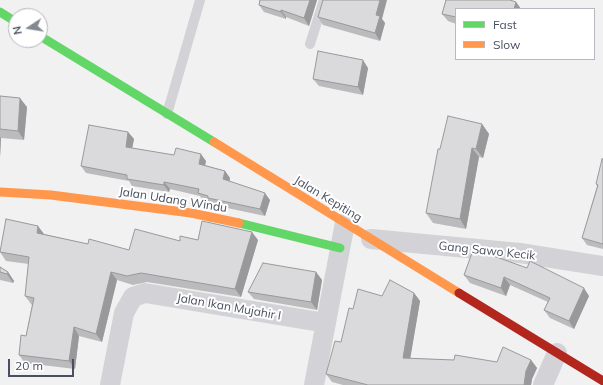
<!DOCTYPE html>
<html>
<head>
<meta charset="utf-8">
<style>
  body { margin:0 }
  #map { position:relative; width:603px; height:385px; overflow:hidden; background:#f2f1f1; font-family:Mulish,sans-serif }
  canvas { display:block }
  .legend { position:absolute; left:455px; top:8px; width:140px; height:52px; box-sizing:border-box; background:#fff; border:1px solid #b6b9bf; margin:0; padding:5px 7px; list-style:none; font-size:12px; color:#484f5e }
  .legend li { display:flex; align-items:center; gap:8px; height:20px }
  .legend b { width:20px; border:1px solid #b6b9bf }
  .north { position:absolute; left:8px; top:8px; width:40px; height:40px; box-sizing:border-box; background:#fff; border:1px solid #b6b9bf; border-radius:50%; rotate:258deg; font-size:11px; font-weight:700; line-height:16px; text-align:center; color:#484f5e }
  .north::after { content:''; display:block; margin:auto; width:14px; height:18px; background:#848891; clip-path:polygon(50% 0,100% 100%,50% 72%,0 100%) }
  .scale { position:absolute; left:8px; top:359px; width:66px; height:18px; box-sizing:border-box; border:2px solid #484f5e; border-top:0; padding-left:5px; font-size:12px; line-height:14px; white-space:nowrap; color:#484f5e; -webkit-text-stroke:3px #fff; paint-order:stroke }
</style>
</head>
<body>
<div id="map">
<canvas width="603" height="385"></canvas>
<ul class="legend">
<li><b style="height:5px;background:#63d668"></b>Fast</li>
<li><b style="height:5px;background:#ff974d"></b>Slow</li>
</ul>
<div class="north">N</div>
<div class="scale">20 m</div>
</div>
<script>
const ctx = document.querySelector('canvas').getContext('2d');
ctx.lineJoin = 'round';
function poly(rows) {
  const path = new Path2D();
  for (const r of rows) {
    path.moveTo(r[0], r[1]);
    for (let i = 2; i < r.length; i += 2) path.lineTo(r[i], r[i + 1]);
  }
  return path;
}
function stroke(path, color, width, dash) {
  ctx.strokeStyle = color;
  ctx.lineWidth = width;
  ctx.lineCap = dash ? 'butt' : 'round';
  ctx.setLineDash(dash || []);
  ctx.stroke(path);
}
function paint(path, color) {
  ctx.fillStyle = color;
  ctx.fill(path, 'evenodd');
}
function drawText(font, color, halo, rows, align = 'center') {
  ctx.font = font + ' Mulish,sans-serif';
  ctx.lineWidth = 4;
  ctx.setLineDash([]);
  ctx.textBaseline = 'middle';
  ctx.strokeStyle = halo;
  ctx.fillStyle = color;
  for (const [text, x, y, turn = 0] of rows) {
    ctx.save();
    ctx.translate(x, y);
    ctx.rotate((+turn || 0) * Math.PI / 180);
    ctx.textAlign = isNaN(turn) ? turn : align;
    if (halo) ctx.strokeText(text, 0, 0);
    ctx.fillText(text, 0, 0);
    ctx.restore();
  }
}
stroke(poly([
  [310,44,324,0],
  [167,114,200,0]
]), '#d3d3d7', 10);
stroke(poly([
  [371,239,520,253,603,266],
  [110,385,124,313,133,297,145,293,326,323],
  [314,385,345,223],
  [543,385,557,353]
]), '#d3d3d7', 20);
stroke(poly([
  [0,12,16,22],
  [40,36,214,142],
  [239,223,340,248]
]), '#63d668', 9);
stroke(poly([
  [214,142,459,293],
  [0,192,51,195,191,213,239,223]
]), '#ff974d', 9);
stroke(poly([
  [459,293,603,381]
]), '#b3261e', 9);
paint(poly([
  [317,0,309,26,286,17,286,19,264,12,259,5],
  [446,0,510,0,516,2,521,9,456,9,456,24,448,21,442,14],
  [318,17,382,19,385,23,380,41,323,25],
  [368,68,363,95,319,86,313,79],
  [0,96,27,107,24,140,1,138,0,157],
  [482,124,489,134,483,158,479,157,466,229,433,223,426,213],
  [128,132,134,139,132,148,206,161,205,165,225,171,230,178,230,181,270,200,265,216,213,205,211,203,203,201,200,196,170,189,169,192,132,186,129,181,86,173,81,166],
  [603,159,603,249,587,245,582,238,597,186,596,184],
  [44,234,88,244,129,250,180,241,198,240,258,240,241,297,147,282,133,285,117,280,102,342,79,336,75,369,25,363,19,355,26,336,32,305,31,304,25,296,29,264,6,261,0,252],
  [472,253,589,296,574,329,550,318,544,310,548,302,510,285,506,296,470,283,464,275],
  [0,267,8,272,14,281,13,283,0,280],
  [316,272,322,280,317,310,254,299,248,292],
  [414,293,420,301,410,358,454,360,497,362,531,360,537,368,532,379,531,385,343,385,332,382,326,374,341,342,353,309,382,296]
]), '#bbbbbe');
paint(poly([
  [310,0,317,0,309,26,304,18],
  [380,0,387,0,382,19,385,23,380,41,375,33,376,15],
  [516,2,521,9,514,9],
  [281,10,286,17,286,19,281,12],
  [363,60,368,68,363,95,358,87],
  [20,98,27,107,24,140,18,131],
  [482,124,489,134,483,158,476,149],
  [128,132,134,139,131,154,126,147],
  [0,137,1,138,0,157],
  [472,148,479,157,466,229,460,219],
  [201,154,206,161,204,171,199,164],
  [225,171,230,178,228,186,223,179],
  [164,182,170,189,169,192,164,185],
  [265,193,270,200,265,216,260,209],
  [38,226,44,234,43,242,37,233],
  [252,232,258,240,241,297,235,289],
  [8,272,14,281,13,283,7,274],
  [111,272,117,280,102,342,96,334],
  [316,272,322,280,317,310,311,302],
  [504,277,510,285,506,296,501,288],
  [584,288,589,296,574,329,569,321],
  [414,293,420,301,409,366,403,358],
  [74,327,79,336,75,369,69,361],
  [531,360,537,368,532,379,531,385,524,385,526,371]
]), '#99999b');
const building = poly([
  [260,0,310,0,304,18,281,10,281,12,259,5,260,0],
  [323,0,380,0,376,15,380,16,375,33,318,17,323,0],
  [446,0,510,0,516,2,514,9,456,9,456,17,442,14,446,0],
  [318,51,363,60,358,87,313,79,318,51],
  [0,96,20,98,18,131,0,129,0,96],
  [448,116,482,124,476,149,472,148,460,219,426,213,438,149,440,149,448,116],
  [89,125,128,132,126,147,174,155,176,148,201,154,199,164,225,171,223,179,265,193,260,209,208,198,208,196,198,193,199,189,164,182,164,185,127,179,127,175,81,166,89,125],
  [602,159,603,159,603,244,582,238,598,185,596,184,602,159],
  [6,219,38,226,37,233,88,244,89,239,129,250,135,229,180,241,180,236,198,240,202,221,252,232,235,289,141,273,127,276,111,272,96,334,74,327,69,361,19,355,21,335,26,336,34,298,25,296,29,257,0,252,6,219],
  [472,253,488,254,527,268,530,261,584,288,569,321,544,310,550,298,504,277,501,288,464,275,472,253],
  [263,263,316,272,311,302,248,292,263,263],
  [0,267,8,272,7,274,0,272,0,267],
  [390,280,414,293,403,358,454,360,455,355,497,362,503,347,531,360,526,371,524,385,368,385,326,374,335,341,341,342,349,308,353,309,358,289,382,296,390,280]
]);
paint(building, '#dadadd');
stroke(building, '#99999b', 1);
drawText('12px', '#484f5e', '#fff', [
  ["Jalan Kepiting",328,199,31],
  ["Jalan Udang Windu",173,200,9],
  ["Gang Sawo Kecik",487,251,6],
  ["Jalan Ikan Mujahir I",229,307,10]
]);
</script>
</body>
</html>
